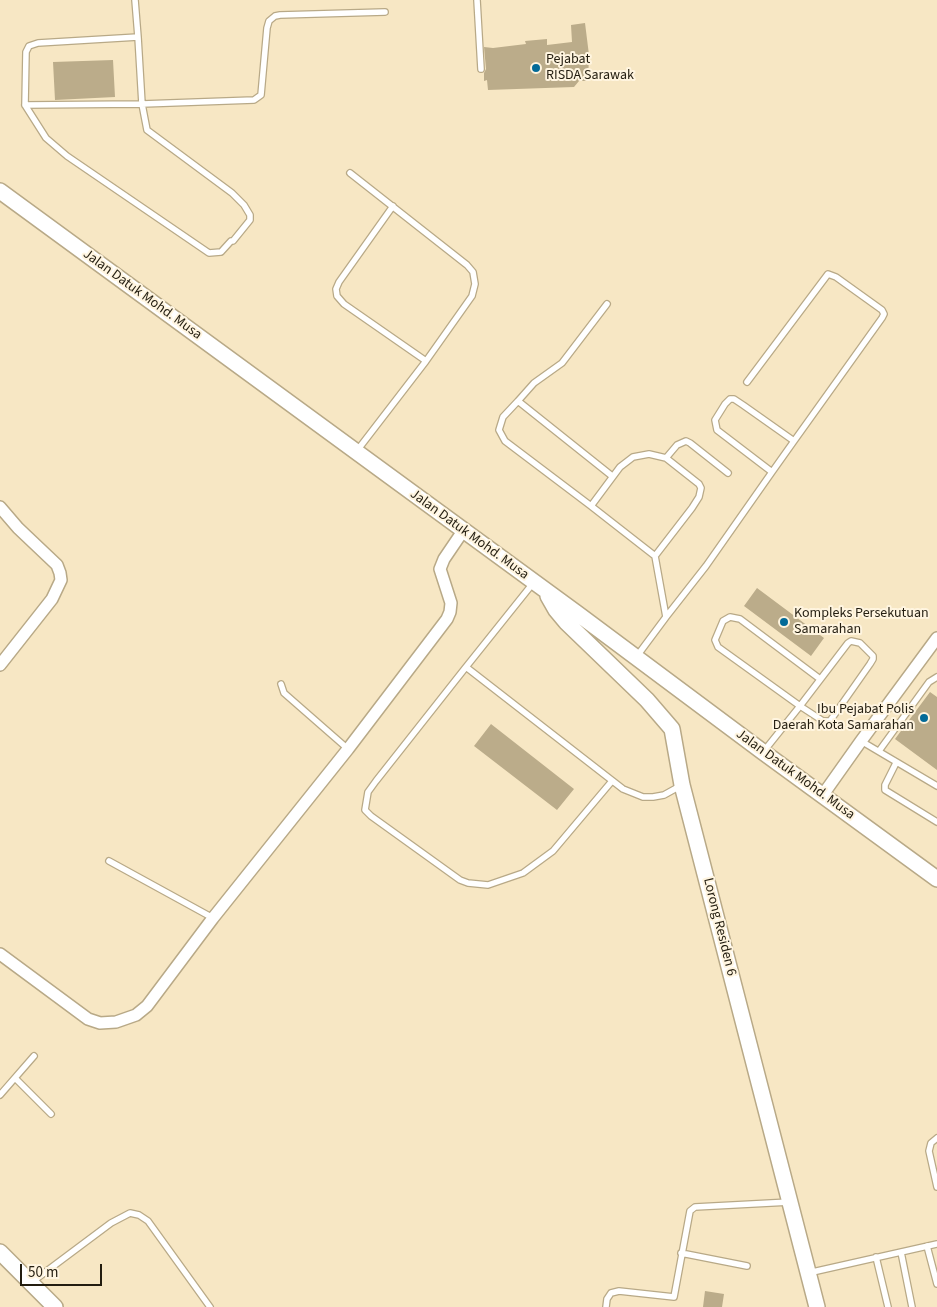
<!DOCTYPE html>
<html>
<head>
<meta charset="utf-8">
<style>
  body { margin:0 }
  #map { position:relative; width:937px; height:1307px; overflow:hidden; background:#f7e7c4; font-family:"Source Sans 3",sans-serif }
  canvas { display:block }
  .scale { position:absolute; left:20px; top:1264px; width:82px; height:22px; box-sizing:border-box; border:2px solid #231d10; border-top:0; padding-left:6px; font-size:15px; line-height:18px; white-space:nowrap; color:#231d10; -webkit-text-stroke:4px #fff5e0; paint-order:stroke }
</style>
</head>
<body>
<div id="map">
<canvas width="937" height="1307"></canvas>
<div class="scale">50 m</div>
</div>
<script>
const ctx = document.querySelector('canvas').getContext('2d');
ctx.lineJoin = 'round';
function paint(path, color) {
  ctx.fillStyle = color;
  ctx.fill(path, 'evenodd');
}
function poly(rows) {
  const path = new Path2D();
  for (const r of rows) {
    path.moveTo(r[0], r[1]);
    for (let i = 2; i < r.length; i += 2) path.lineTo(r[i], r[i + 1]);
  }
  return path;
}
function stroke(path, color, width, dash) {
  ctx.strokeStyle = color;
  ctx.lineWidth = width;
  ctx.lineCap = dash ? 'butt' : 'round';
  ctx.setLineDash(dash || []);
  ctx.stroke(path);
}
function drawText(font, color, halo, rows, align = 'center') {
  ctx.font = font + ' "Source Sans 3",sans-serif';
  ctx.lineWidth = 4;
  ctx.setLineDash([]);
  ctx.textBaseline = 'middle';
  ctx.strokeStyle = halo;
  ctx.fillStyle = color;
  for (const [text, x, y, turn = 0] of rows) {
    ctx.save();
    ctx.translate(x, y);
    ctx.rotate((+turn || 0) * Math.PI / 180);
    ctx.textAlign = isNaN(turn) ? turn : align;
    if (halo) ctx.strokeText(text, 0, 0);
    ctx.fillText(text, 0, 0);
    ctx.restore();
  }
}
paint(poly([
  [585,23,589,55,588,81,579,81,574,87,488,90,487,80,484,81,484,73,486,69,484,47,493,48,526,44,525,41,547,39,547,45,572,42,571,25],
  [113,60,115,97,55,100,53,62],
  [757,588,824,638,811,656,744,606],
  [930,692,937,697,937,770,895,739],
  [491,724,574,789,557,810,474,746],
  [705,1291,724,1294,722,1307,703,1307]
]), '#bbac8a');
const lane = poly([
  [135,0,138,37,38,43,29,46,26,52,25,105,142,104,254,100,261,95,267,28,269,21,275,16,280,15,385,12],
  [477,0,481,69],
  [25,105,46,138,67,156,209,253,221,252,231,241,233,241,250,220,250,215,244,205,232,193,147,130,142,104,138,37],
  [350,173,467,265,473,272,475,284,472,296,426,361,356,452],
  [393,206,339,282,336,289,337,296,344,304,426,361],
  [747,382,828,274,836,277,882,310,884,314,882,318,794,441],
  [518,401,534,383,562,363,607,304],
  [666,458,677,445,686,441,690,443,728,473],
  [591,506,505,441,499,430,503,417,518,401,612,476],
  [534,582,466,667,623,789,643,797,653,797,664,795,682,785],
  [666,617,706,566,772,472,717,430,715,420,725,404,730,399,734,399,743,405,794,441,772,472],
  [637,656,666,617,655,556,591,506,620,467,633,457,649,454,666,458,699,484,701,488,699,497,692,508,655,556],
  [466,667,376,781,368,792,365,810,371,816,460,880,468,883,488,885,523,873,553,851,612,781],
  [281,684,284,693,348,749],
  [861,741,937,786],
  [764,751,800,706,848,643,851,641,860,643,873,656,873,659,870,664,830,721,823,721,800,706,718,647,715,640,723,621,730,617,740,619,820,679],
  [879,751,929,682,937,677],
  [896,763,885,785,885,790,937,822],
  [109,861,213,918],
  [15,1078,51,1114],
  [0,1095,34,1056],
  [937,1138,931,1143,929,1151,937,1187],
  [927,1246,937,1284],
  [901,1252,912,1307],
  [681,1253,747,1266],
  [876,1257,888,1307],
  [808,1273,937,1244],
  [32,1282,111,1223,130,1213,139,1215,148,1221,210,1307],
  [606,1307,607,1299,611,1293,619,1291,674,1297,690,1211,695,1207,790,1202]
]);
const street = poly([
  [0,507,18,528,57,565,60,573,61,580,52,599,0,665],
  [822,796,861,741,937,638],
  [0,954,88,1019,100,1023,116,1022,136,1015,147,1006,213,918,348,749,447,619,450,612,451,603,440,569,444,559,463,531]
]);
const secondary = poly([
  [0,191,578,614,763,752,937,879],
  [548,596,556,610,566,622,647,700,672,729,682,785,817,1307],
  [0,1252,55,1307]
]);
stroke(lane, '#b8a987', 8);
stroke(street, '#b8a987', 14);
stroke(secondary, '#b8a987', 18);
stroke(lane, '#fff', 5.5);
stroke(street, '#fff', 11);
stroke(secondary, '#fff', 15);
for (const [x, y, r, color] of [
  [536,68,5,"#026a98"],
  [784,622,5,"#026a98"],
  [924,718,5,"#026a98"]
]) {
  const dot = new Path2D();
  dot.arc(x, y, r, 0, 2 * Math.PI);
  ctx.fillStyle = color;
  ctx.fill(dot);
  stroke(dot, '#fff5e0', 2);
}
drawText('14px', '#231d10', '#fff5e0', [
  ["Pejabat",546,60],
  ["RISDA Sarawak",546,76],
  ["Kompleks Persekutuan",794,614],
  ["Samarahan",794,630],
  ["Ibu Pejabat Polis",914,710,"right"],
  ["Daerah Kota Samarahan",914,726,"right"]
], 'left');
drawText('14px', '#231d10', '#fff5e0', [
  ["Jalan Datuk Mohd. Musa",142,295,36],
  ["Jalan Datuk Mohd. Musa",469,535,36],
  ["Jalan Datuk Mohd. Musa",795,775,36],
  ["Lorong Residen 6",719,927,76]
]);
</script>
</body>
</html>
